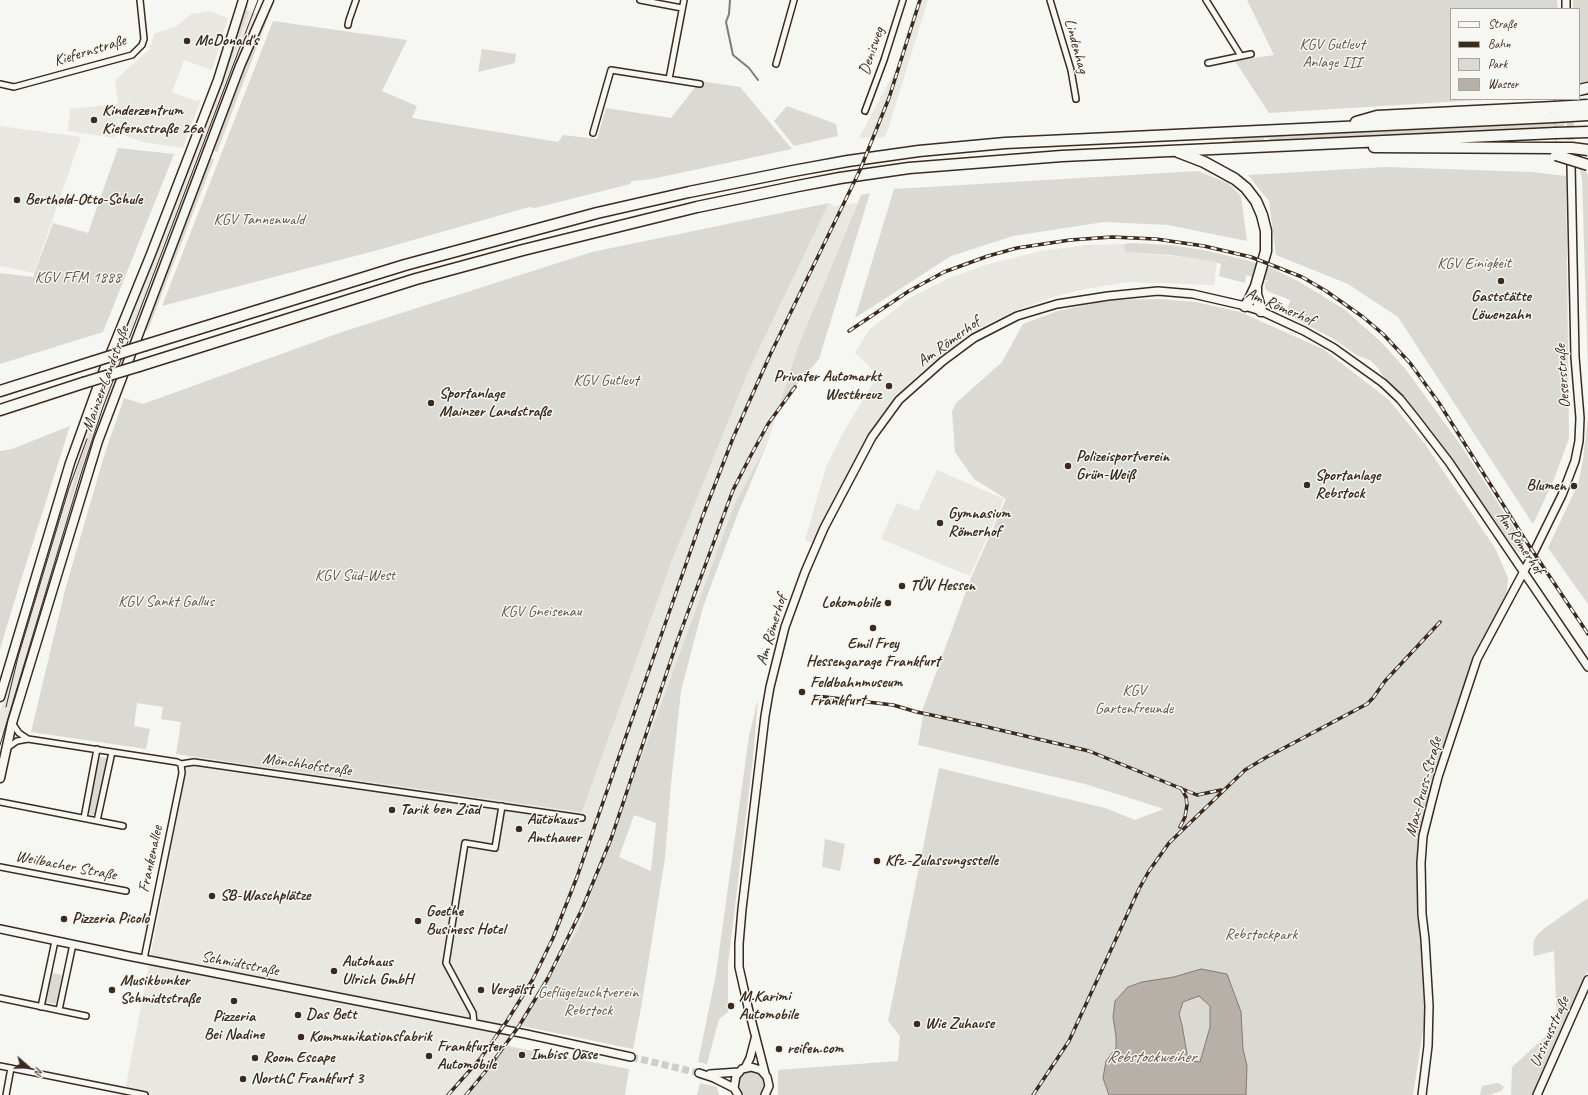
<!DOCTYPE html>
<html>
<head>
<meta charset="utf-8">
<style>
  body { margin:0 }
  #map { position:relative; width:1588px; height:1095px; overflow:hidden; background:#f6f6f2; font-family:Caveat,sans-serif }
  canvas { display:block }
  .legend { position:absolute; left:1450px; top:8px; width:130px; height:92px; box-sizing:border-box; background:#f6f6f2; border:1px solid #aba49d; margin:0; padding:5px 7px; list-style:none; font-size:12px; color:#3b2a1e }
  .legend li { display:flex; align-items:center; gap:8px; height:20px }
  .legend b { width:20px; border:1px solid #aba49d }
  .north { position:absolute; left:8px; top:1047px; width:40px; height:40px; -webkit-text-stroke:3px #f6f6f2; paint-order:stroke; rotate:110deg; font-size:11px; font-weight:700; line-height:16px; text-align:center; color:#3b2a1e }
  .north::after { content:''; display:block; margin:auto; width:14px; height:18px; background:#3b2a1e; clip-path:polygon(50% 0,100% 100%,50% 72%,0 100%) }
</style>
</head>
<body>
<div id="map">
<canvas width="1588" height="1095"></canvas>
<ul class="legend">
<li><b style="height:5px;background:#f6f6f2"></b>Straße</li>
<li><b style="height:5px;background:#3b2a1e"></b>Bahn</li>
<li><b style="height:11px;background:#dad9d3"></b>Park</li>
<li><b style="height:11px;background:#b6b0a9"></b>Wasser</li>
</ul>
<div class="north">N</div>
</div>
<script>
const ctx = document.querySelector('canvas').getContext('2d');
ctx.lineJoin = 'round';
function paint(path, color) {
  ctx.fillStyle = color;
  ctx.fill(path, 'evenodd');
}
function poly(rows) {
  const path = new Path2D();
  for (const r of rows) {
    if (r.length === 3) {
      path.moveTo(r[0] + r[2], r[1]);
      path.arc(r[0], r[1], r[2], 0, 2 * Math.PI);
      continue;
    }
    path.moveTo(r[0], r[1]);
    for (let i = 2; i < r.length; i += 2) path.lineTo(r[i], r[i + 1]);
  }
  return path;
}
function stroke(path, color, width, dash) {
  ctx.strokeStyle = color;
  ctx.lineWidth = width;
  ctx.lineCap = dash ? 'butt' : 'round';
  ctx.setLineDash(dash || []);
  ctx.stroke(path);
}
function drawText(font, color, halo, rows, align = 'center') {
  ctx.font = font + ' Caveat,sans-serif';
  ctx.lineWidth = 3;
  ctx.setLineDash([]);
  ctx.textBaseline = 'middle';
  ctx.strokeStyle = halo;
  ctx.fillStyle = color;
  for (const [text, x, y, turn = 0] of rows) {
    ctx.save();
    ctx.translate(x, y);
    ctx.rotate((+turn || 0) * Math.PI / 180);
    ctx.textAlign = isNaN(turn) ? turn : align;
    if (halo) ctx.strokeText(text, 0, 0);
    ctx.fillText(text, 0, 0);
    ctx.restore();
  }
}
paint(poly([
  [917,0,928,0,889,126,885,137,859,138,896,69],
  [209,11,228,18,212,70,184,60,172,92,196,101,201,99,183,148,143,142,121,134,118,110,118,135,115,135,115,138,68,131,70,109,118,104,115,80,151,48,147,47,152,44,154,34,176,26,192,14],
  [249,11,256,14,234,74,109,400,81,481,5,733,0,732,0,711,25,626,69,485,90,424,88,423,216,100],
  [0,126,81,137,34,273,0,266],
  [829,203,835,206,857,203,799,344,767,444,735,503,578,929,522,1026,507,1046,469,1095,124,1095,189,756,582,811,671,563,748,372],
  [1124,244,1125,252,1217,260,1214,285,1128,282,1085,289,1053,297,1014,311,988,324,968,336,918,375,896,397,874,426,827,513,813,543,805,540,826,467,843,433,878,375,855,353,869,330,911,297,949,278,985,265,1041,251,1086,245],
  [937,470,1004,499,970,576,881,539,897,503,918,511]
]), '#e8e7e2');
paint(poly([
  [1247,0,1557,0,1558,9,1451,9,1451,99,1496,99,1269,113,1235,61,1274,55],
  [1573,0,1588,0,1588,84,1579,85,1579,9,1573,9],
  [246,5,248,6,246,10,249,11,227,71,226,70],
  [267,14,269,15,217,152,213,150,214,145],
  [273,21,407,40,382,91,417,106,412,118,558,142,563,135,597,139,606,108,671,118,700,81,740,87,792,149,652,179,632,181,630,184,535,208,529,207,378,250,162,306],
  [482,49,516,54,515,63,478,72],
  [787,106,836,124,838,136,794,146,774,121],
  [1565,123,1564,126,1546,127,1269,141,1269,138,1264,138,1264,141,1232,143,1233,138],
  [118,148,174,154,103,332,0,364,0,273,33,277,53,223,88,233],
  [209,159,214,159,175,260,148,330,142,332],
  [1386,167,1532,172,1566,176,1569,438,1555,477,1533,524,1398,317,1348,284,1276,255,1269,201,1248,175],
  [1580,170,1588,173,1588,374,1582,178],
  [1198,171,1228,183,1241,196,1247,241,1168,225,1104,222,1013,236,951,256,855,318,894,189],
  [870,193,819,359,795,387,777,412,799,344,861,195],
  [829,203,748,372,671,563,582,812,176,754,181,722,161,719,163,707,137,703,134,726,150,729,146,749,31,732,65,590,105,453,124,398,143,404,342,332,592,252],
  [1131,243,1171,245,1203,250,1250,261,1275,270,1298,281,1344,309,1379,340,1404,367,1460,444,1524,544,1525,551,1521,553,1516,550,1433,433,1386,380,1378,368,1370,360,1358,356,1332,338,1286,314,1290,300,1269,292,1265,289,1265,282,1269,281,1246,275,1245,283,1219,276,1221,264,1213,261,1170,255,1125,252,1124,244],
  [1159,299,1196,302,1240,312,1323,349,1389,400,1425,444,1495,548,1508,578,1506,597,1474,658,1462,701,1433,781,1420,834,1417,880,1427,1006,1413,1095,778,1095,778,1070,898,1061,900,1036,888,1021,939,768,1105,808,1135,820,1164,809,1085,784,918,745,923,716,922,711,971,578,1006,499,974,479,955,452,952,411,956,403,1002,362,1023,324,1058,311,1109,300],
  [102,400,103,400,71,499,69,499,69,501,77,471],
  [1588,416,1588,604,1548,548,1578,484,1583,460],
  [70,426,19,586,0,649,0,451,12,449],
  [767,444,738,513,703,607,681,691,671,784,665,858,641,1008,633,1049,522,1026,578,929,735,503],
  [634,815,656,823,651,871,619,857],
  [758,699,753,758,728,964,728,1012,719,1019,707,1064,698,1062,716,974,749,736],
  [100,757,107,758,108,762,98,812,94,815,91,815,87,811,97,760],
  [825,839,845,844,840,871,822,867],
  [1588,898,1588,971,1533,1095,1511,1095,1512,1067,1557,1026,1554,951,1534,956,1533,947,1534,940,1538,934,1546,927],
  [52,973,62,975,56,1004,46,1002],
  [507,1046,629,1069,625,1095,469,1095],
  [752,1084,13],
  [700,1083,717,1087,719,1095,697,1095],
  [1498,1083,1504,1087,1501,1091,1489,1095,1480,1095,1482,1086]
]), '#dad9d3');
const water = poly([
  [1201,969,1227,974,1241,1012,1243,1049,1247,1066,1246,1095,1109,1095,1103,1078,1106,1061,1116,1048,1116,1036,1113,1017,1115,1001,1128,987,1142,982,1174,977,1201,969],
  [1199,996,1210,1006,1210,1027,1200,1062,1191,1061,1187,1054,1182,1025,1179,1014,1183,1002,1199,996]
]);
paint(water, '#b6b0a9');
stroke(water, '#857a71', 1);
stroke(poly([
  [730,0,729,14,726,22,733,55,749,68,758,80]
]), '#857a71', 2);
stroke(poly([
  [1570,112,1571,164],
  [631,1057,699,1073]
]), '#d1cdc8', 7, [7, 3.5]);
const street = poly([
  [640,0,682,8],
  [1050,0,1071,70,1076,99],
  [1206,0,1241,56],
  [348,25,349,20,356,0],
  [1208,63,1251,54],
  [776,64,794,0],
  [669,79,684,0],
  [0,84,14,87,132,55,142,45,144,39,140,0],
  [865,111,884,60,903,0],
  [593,133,611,70,700,84],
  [12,723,19,733,28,739],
  [7,748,17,741,28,739,177,762,181,764,194,762,582,818],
  [0,802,123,826],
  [84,818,97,749],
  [97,821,112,752],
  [0,867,126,891],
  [144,959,182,773,181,764],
  [0,998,86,1016],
  [41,1007,55,941],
  [59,1010,73,944],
  [474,1024,473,1013,446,963,465,843,495,848,502,806],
  [0,1066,145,1095],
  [6,1095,11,1068]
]);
const secondary = poly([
  [1566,0,1566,9],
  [1570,99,1570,100],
  [0,929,128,956,526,1034,631,1057],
  [745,1068,750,1058,755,1039],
  [699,1073,714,1078,734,1088],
  [765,1073,748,1007,739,967,739,944,742,909,765,716,770,687,785,627,805,572,824,528,872,437,899,400,943,361,974,338,1017,316,1057,304,1108,296,1158,291,1193,294,1241,305,1261,311,1304,331,1334,348,1383,383,1400,399,1416,419,1449,462,1588,667],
  [710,1074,739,1072],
  [738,1095,734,1088,736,1076,742,1069,751,1067,761,1070,767,1077,769,1086,765,1095],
  [1422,1095,1428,1046,1429,1006,1425,939,1422,914,1421,863,1423,836,1431,804,1438,777,1477,659,1531,558,1562,495,1575,461,1579,441,1580,418,1575,357,1571,165],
  [1537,1095,1588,980]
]);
const primary = poly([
  [0,697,70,463,101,377,151,254,218,80,243,0],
  [0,778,12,723,98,441,240,66,269,0]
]);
const highway = poly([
  [1579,90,1588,88],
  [1356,122,1377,116,1554,107],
  [1374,147,1555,148],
  [1178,152,1204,162,1235,179,1246,188,1256,201,1262,215,1266,231,1266,251,1256,286,1249,301,1245,306],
  [1256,288,1256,294,1261,311],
  [146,345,405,265,597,213,689,192,793,171,848,161,919,151,1005,143,1554,117],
  [139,366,416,279,523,250,697,207,798,186,840,178,909,168,1062,156,1555,133],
  [0,391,92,362],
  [0,410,83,383]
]);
stroke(street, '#3b2a1e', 8);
stroke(secondary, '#3b2a1e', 10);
stroke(primary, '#3b2a1e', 11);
stroke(highway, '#3b2a1e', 13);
stroke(street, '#f6f6f2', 5);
stroke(secondary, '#f6f6f2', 7);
stroke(primary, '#f6f6f2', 8);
stroke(highway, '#f6f6f2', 10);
stroke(poly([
  [101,397,119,348],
  [6,707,18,657,69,488,87,439],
  [0,745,81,474,103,407,258,0]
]), '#3b2a1e', 1);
const rail = poly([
  [849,331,909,291,944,272,988,256,1017,248,1070,240,1112,237,1156,239,1204,246,1251,257,1302,277,1326,291,1363,317,1383,334,1410,363,1439,403,1526,541,1588,634],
  [817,696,893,705,917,712,983,726,1089,751,1197,795,1221,790],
  [1180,827,1185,817,1187,805,1186,797,1181,788],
  [448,1095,480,1059,507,1021,533,979,553,938,577,877,702,518,733,438,770,355,860,170,889,98,920,0],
  [466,1095,489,1067,519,1026,548,978,582,909,611,839,678,639,733,490,750,457,768,424,795,387],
  [1033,1095,1069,1041,1139,889,1149,871,1169,843,1245,770,1265,758,1367,704,1373,698,1385,681,1440,622]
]);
stroke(rail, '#3b2a1e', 3.5);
stroke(rail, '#f6f6f2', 2, [6]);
const highwayBridge = poly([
  [1554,107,1588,105],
  [1554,117,1588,115],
  [1555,133,1588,132],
  [1555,148,1572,148,1588,150],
  [1556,155,1588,165],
  [92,362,146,345],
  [83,383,139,366]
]);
stroke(highwayBridge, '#3b2a1e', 13, []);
stroke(highwayBridge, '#f6f6f2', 10);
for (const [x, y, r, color] of [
  [187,41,4,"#3b2a1e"],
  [94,120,4,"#3b2a1e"],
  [17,200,4,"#3b2a1e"],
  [1501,281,4,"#3b2a1e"],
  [889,386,4,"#3b2a1e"],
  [431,403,4,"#3b2a1e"],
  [1068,466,4,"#3b2a1e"],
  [1307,485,4,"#3b2a1e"],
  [1574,486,4,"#3b2a1e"],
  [940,523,4,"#3b2a1e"],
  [902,586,4,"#3b2a1e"],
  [888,603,4,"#3b2a1e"],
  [873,628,4,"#3b2a1e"],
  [802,692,4,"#3b2a1e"],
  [392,810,4,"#3b2a1e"],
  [519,829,4,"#3b2a1e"],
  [877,861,4,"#3b2a1e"],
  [212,896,4,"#3b2a1e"],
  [64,919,4,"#3b2a1e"],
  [418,921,4,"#3b2a1e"],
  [334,971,4,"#3b2a1e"],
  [112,990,4,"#3b2a1e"],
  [481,990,4,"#3b2a1e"],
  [234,1001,4,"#3b2a1e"],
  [731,1006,4,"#3b2a1e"],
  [298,1015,4,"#3b2a1e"],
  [917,1024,4,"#3b2a1e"],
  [301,1037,4,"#3b2a1e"],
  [779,1049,4,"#3b2a1e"],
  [522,1055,4,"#3b2a1e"],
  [429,1056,4,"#3b2a1e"],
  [255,1058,4,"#3b2a1e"],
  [243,1079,4,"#3b2a1e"]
]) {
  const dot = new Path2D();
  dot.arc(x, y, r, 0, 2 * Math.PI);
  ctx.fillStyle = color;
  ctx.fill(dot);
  stroke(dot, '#f6f6f2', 1.5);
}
drawText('bold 16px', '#3b2a1e', '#f6f6f2', [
  ["McDonald's",195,41],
  ["Kinderzentrum",102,111],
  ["Kiefernstraße 26a",102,129],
  ["Berthold-Otto-Schule",25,200],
  ["Gaststätte",1501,297,"center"],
  ["Löwenzahn",1501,315,"center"],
  ["Privater Automarkt",881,377,"right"],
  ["Westkreuz",881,395,"right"],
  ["Sportanlage",439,394],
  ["Mainzer Landstraße",439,412],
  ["Polizeisportverein",1076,457],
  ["Grün-Weiß",1076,475],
  ["Sportanlage",1315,476],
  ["Rebstock",1315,494],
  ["Blumen",1566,486,"right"],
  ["Gymnasium",948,514],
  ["Römerhof",948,532],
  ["TÜV Hessen",910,586],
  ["Lokomobile",880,603,"right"],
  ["Emil Frey",873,644,"center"],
  ["Hessengarage Frankfurt",873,662,"center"],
  ["Feldbahnmuseum",810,683],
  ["Frankfurt",810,701],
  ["Tarik ben Ziad",400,810],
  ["Autohaus",527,820],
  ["Amthauer",527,838],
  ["Kfz.-Zulassungsstelle",885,861],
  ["SB-Waschplätze",220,896],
  ["Goethe",426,912],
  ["Business Hotel",426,930],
  ["Pizzeria Picolo",72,919],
  ["Autohaus",342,962],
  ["Ulrich GmbH",342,980],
  ["Musikbunker",120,981],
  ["Schmidtstraße",120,999],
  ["Vergölst",489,990],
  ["M.Karimi",739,997],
  ["Automobile",739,1015],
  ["Das Bett",306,1015],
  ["Pizzeria",234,1017,"center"],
  ["Bei Nadine",234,1035,"center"],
  ["Wie Zuhause",925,1024],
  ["Kommunikationsfabrik",309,1037],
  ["Frankfurter",437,1047],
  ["Automobile",437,1065],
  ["reifen.com",787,1049],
  ["Imbiss Oase",530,1055],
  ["Room Escape",263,1058],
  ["NorthC Frankfurt 3",251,1079]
], 'left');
drawText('16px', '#63564b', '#f6f6f2', [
  ["KGV Gutleut",1332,45],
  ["Anlage III",1332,63],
  ["KGV Tannenwald",259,220],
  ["KGV Einigkeit",1474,264],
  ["KGV FFM 1888",78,278],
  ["KGV Gutleut",606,381],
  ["KGV Süd-West",355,576],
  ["KGV Sankt Gallus",166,602],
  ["KGV Gneisenau",541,612],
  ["KGV",1134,691],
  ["Gartenfreunde",1134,709],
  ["Rebstockpark",1261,935],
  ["Geflügelzuchtverein",588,993],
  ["Rebstock",588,1011]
]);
drawText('16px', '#3b2a1e', '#f6f6f2', [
  ["Lindenhag",1076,46,75],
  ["Kiefernstraße",90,51,-17],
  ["Denisweg",872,51,-71],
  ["Am Römerhof",1280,307,23],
  ["Am Römerhof",949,342,-36],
  ["Oeserstraße",1563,376,-94],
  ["Mainzer Landstraße",106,379,-70],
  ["Am Römerhof",1520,543,56],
  ["Am Römerhof",772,630,-73],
  ["Mönchhofstraße",307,765,8],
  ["Max-Pruss-Straße",1424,787,-75],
  ["Frankenallee",151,859,-78],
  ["Weilbacher Straße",66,866,11],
  ["Schmidtstraße",240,964,11],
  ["Ursinusstraße",1550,1032,-66]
]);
drawText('italic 17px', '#605248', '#f6f6f2', [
  ["Rebstockweiher",1151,1058]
]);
</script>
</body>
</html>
